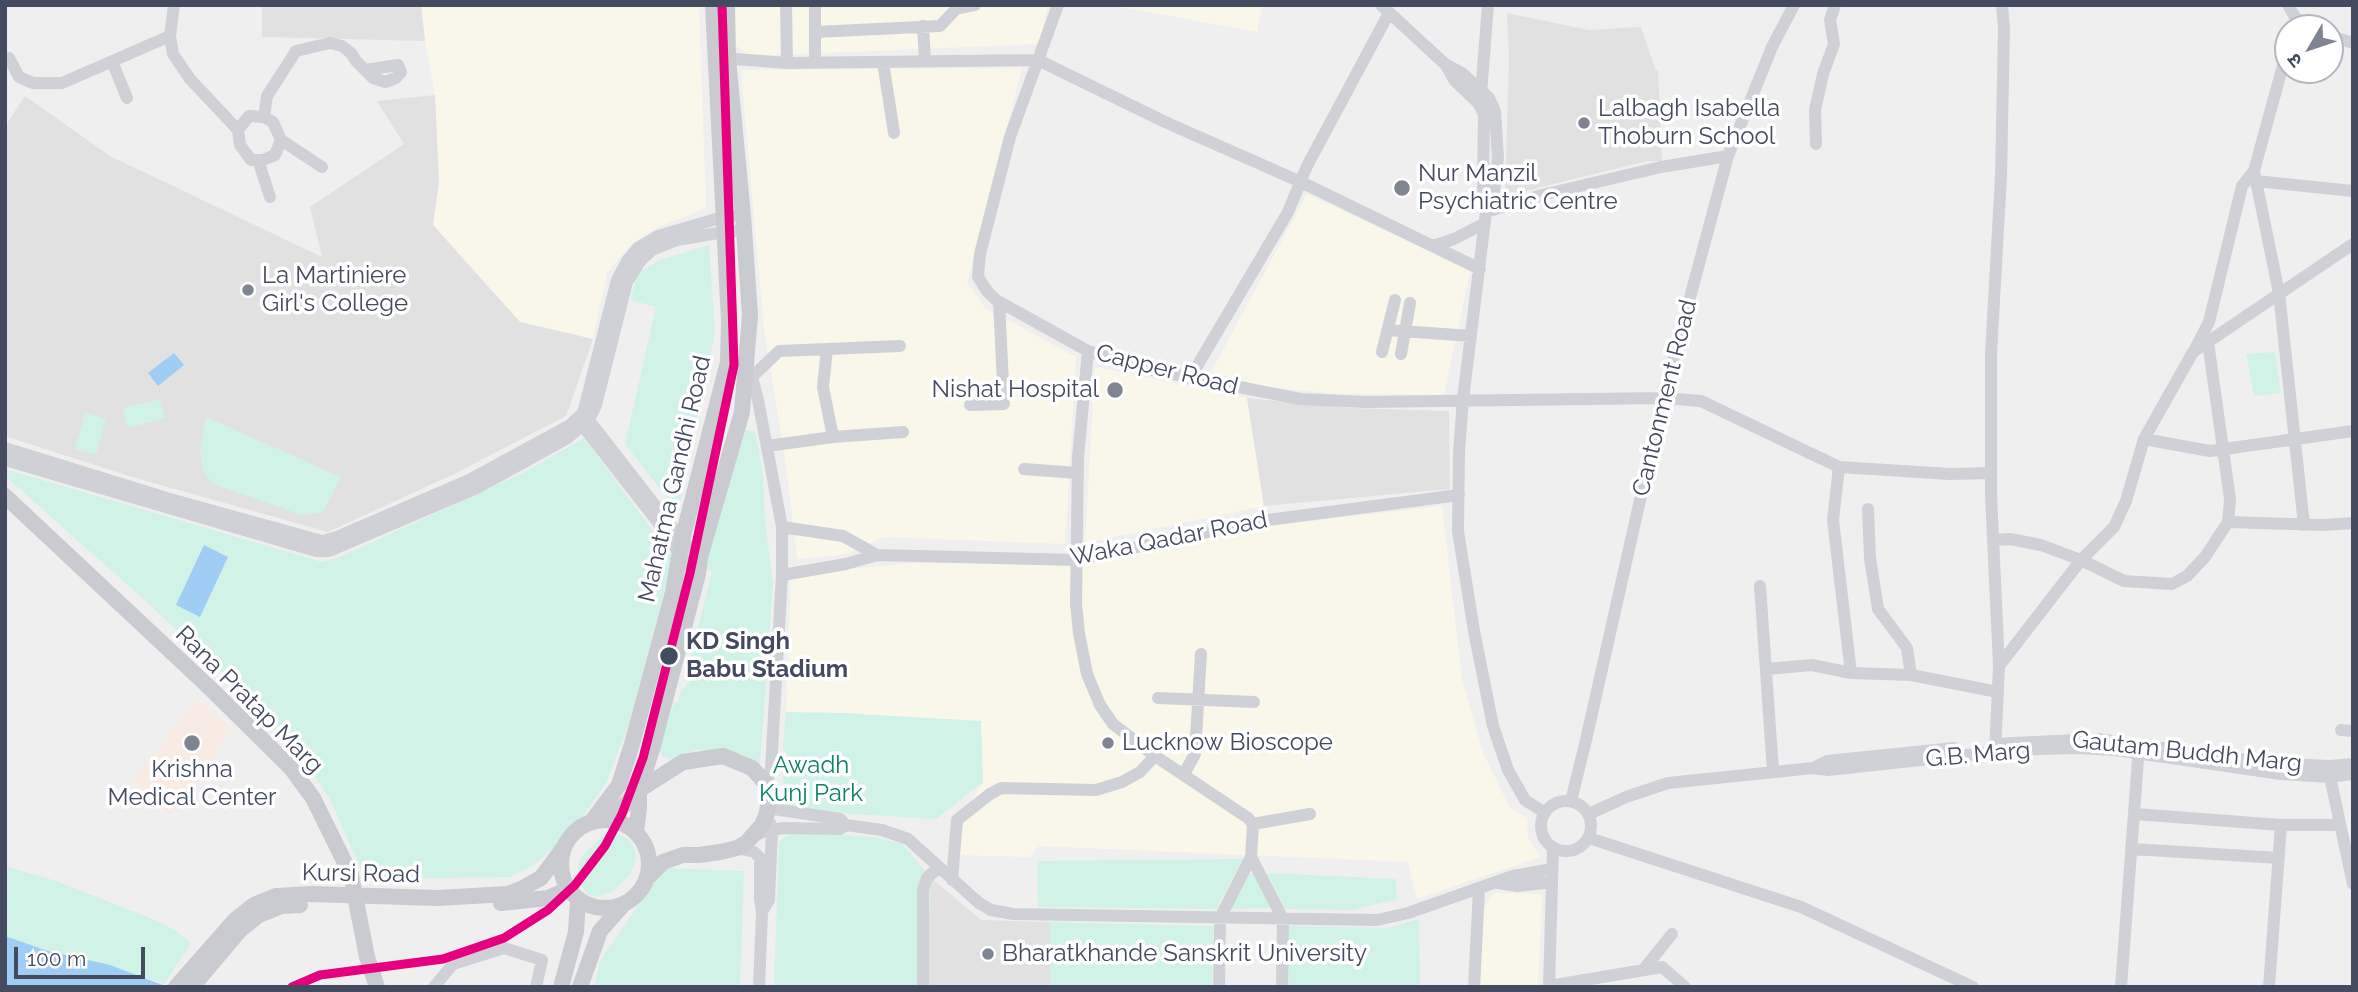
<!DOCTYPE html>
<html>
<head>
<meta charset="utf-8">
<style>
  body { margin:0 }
  #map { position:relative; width:2358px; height:992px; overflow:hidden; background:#f0efef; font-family:Raleway,"Noto Sans Devanagari",sans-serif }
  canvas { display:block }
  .frame { position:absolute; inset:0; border:7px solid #444b5e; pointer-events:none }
  .north { position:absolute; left:2274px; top:14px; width:70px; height:70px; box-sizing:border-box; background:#fff; border:2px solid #b4b7bf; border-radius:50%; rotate:231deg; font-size:19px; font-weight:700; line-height:28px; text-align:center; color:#444b5e }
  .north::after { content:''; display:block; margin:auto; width:24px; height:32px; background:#808491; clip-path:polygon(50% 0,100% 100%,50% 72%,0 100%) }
  .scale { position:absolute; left:14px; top:947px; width:131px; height:32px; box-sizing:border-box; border:4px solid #444b5e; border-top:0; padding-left:9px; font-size:21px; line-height:24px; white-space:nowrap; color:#444b5e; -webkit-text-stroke:5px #fff; paint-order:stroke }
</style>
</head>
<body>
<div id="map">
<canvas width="2358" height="992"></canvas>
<div class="frame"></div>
<div class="north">उ</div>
<div class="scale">100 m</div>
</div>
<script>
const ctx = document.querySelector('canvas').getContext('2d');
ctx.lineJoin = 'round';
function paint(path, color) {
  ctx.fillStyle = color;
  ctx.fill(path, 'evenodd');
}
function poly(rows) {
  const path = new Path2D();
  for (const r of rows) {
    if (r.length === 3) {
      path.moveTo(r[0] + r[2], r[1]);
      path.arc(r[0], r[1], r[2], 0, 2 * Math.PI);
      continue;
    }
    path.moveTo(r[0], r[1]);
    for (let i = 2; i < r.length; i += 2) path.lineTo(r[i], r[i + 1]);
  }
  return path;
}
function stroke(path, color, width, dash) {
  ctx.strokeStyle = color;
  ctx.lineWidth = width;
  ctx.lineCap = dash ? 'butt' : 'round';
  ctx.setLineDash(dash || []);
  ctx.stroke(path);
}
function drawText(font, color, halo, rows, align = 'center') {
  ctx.font = font + ' Raleway,sans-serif';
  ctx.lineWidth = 7;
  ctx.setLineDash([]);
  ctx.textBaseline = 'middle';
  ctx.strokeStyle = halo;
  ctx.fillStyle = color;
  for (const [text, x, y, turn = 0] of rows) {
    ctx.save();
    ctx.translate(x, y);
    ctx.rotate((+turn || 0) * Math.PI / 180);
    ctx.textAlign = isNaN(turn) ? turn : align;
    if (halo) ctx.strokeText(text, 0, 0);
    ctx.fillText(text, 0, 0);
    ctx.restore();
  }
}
paint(poly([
  [421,5,699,5,706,208,656,228,629,246,607,273,593,339,520,322,433,225,439,182,435,95,425,41],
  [735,5,1048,5,1039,44,750,56,735,45],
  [1111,5,1262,5,1257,32],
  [1022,68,967,283,985,308,1076,357,1065,544,884,537,848,554,797,559,787,472,764,329,741,70],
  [1307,194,1470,271,1444,395,1328,393,1266,387,1211,372],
  [1095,367,1247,398,1264,506,1085,543],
  [1442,506,1462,680,1483,753,1510,808,1527,818,1528,838,1540,857,1417,899,1408,862,1039,846,1029,857,958,855,964,815,983,782,786,712,791,574,915,563,1066,564,1136,554,1259,527],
  [1494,893,1542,894,1538,987,1481,987,1483,909]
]), '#f8f7ea');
paint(poly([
  [262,5,421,5,425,41,262,37],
  [1507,13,1589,30,1641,27,1656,71,1658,70,1662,161,1647,161,1505,196,1509,58],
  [435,95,439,182,433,225,520,322,593,339,566,416,452,475,328,532,132,477,5,436,5,126,25,96,110,156,322,257,310,207,404,144,377,101],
  [1247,398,1351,408,1449,411,1450,489,1264,506],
  [931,878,981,920,1050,922,1050,987,925,987]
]), '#e1e1e2');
paint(poly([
  [196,699,231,728,215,758,171,816,132,780]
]), '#f8ebe4');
paint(poly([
  [709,245,715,333,678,512,625,444,656,307,630,300,638,273,660,260],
  [2275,352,2281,393,2254,396,2246,354],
  [160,399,165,418,128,428,123,408],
  [85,413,106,419,96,455,75,449],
  [206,417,341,477,323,512,302,515,213,484,203,471,200,450],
  [744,430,755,431,763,474,765,521,773,584,760,765,742,754,697,750,672,759,663,757,659,749,674,703,678,703,682,687,685,688,687,683,689,683,693,668,688,667,712,572,703,569],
  [584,438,673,558,630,721,606,783,575,828,534,865,510,877,365,879,330,799,285,732,149,604,5,476,5,469,322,562,340,557,525,472],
  [786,712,843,713,981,721,983,782,936,819,791,810,783,800,783,765,788,757,783,748],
  [792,832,873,837,902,844,931,878,925,987,774,987,779,842],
  [617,833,630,840,634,848,636,856,631,874,613,891,597,897,588,894,578,883,578,867,581,858,601,837],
  [1243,859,1216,909,1038,907,1037,861],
  [5,866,53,880,148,917,175,930,191,943,164,984,110,966,48,951,5,936],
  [664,868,744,871,740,987,594,987,600,961],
  [1267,873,1396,879,1397,899,1353,910,1285,909],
  [1246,874,1256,874,1272,908,1229,909],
  [1419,919,1420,987,1288,987,1288,926,1388,928],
  [1050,922,1213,926,1212,987,1050,987]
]), '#d1f2e6');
paint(poly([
  [174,353,184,365,158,386,148,373],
  [204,545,228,557,200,617,176,605],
  [5,936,48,951,110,965,168,987,5,987]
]), '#a0cdf4');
stroke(poly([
  [174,5,170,36,173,54,190,79,238,130,240,145,251,160,263,160,275,155,281,140,273,122,264,117,249,116,238,130],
  [786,5,787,63],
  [1058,5,1010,137,980,254,978,277,987,291,996,300,1088,351,1148,369,1300,399,1365,402,1663,398,1701,401,1839,467,1950,474,1991,473],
  [1381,5,1445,64,1462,73,1489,98,1495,111,1498,158,1494,193,1487,212],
  [2288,5,2295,17,2313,28],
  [923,26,925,61],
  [815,32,940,26,956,9,975,5],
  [2330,36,2353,43],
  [722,58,787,63,1038,60,1165,122,1301,182,1480,269],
  [5,60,9,58,19,77,33,83,62,83,170,36],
  [112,61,127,98],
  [883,62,894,133],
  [815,63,815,5],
  [1445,64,1455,81,1479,104,1484,115,1483,189,1486,212,1463,399,1459,452,1458,531,1474,631,1493,726,1508,770,1525,800,1545,813],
  [1481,94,1488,5],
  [264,117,267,96,296,51,330,43,342,46,351,53,356,61,373,78,385,82,396,78,401,72,398,65,365,70],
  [281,140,322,167],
  [1816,144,1815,110,1823,74,1834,44,1830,20,1835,5],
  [258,160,270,197],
  [2254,171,2279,293,2304,525],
  [2256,181,2353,191],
  [1486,212,1542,195,1661,167,1728,156],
  [1433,246,1454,239,1485,223],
  [1388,330,1471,336],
  [827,349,823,387,833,437,903,432],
  [2195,349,2209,322,2242,186,2254,171,2288,47],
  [1088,351,1078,457,1076,604,1079,633,1087,674,1100,705,1113,724,1155,756,1248,818,1253,824,1251,857,1220,918,1219,987],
  [1382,352,1395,300],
  [1401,354,1410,303],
  [728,362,746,370,752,377,758,400,782,527,782,575,771,768,766,784],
  [752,377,779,351,900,346],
  [1190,378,1288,212,1307,166,1389,13],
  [970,405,1004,404,999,302],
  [584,414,682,540,700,557],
  [578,420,657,521,680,555,698,574],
  [2144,439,2210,451,2353,431],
  [767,446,833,437],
  [5,448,170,499,322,541,337,537,469,480,570,425,583,413,617,280,627,261,638,248,658,236,723,217,743,215],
  [5,460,316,551,329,551,477,488,566,439,582,426,589,420,596,405,627,282,641,260,652,250,677,240,724,232,744,230],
  [1839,467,1833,520,1851,673],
  [1024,469,1077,473],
  [1868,509,1870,558,1878,609,1907,648,1911,675],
  [2228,522,2324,525,2353,523],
  [782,527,843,536,877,555],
  [1993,540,2010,539,2041,545,2081,560,2124,581,2172,584,2187,576,2205,557,2228,522,2230,499,2208,342],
  [782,575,846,564,877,555,1076,560,1260,521,1459,495],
  [1760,586,1773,771],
  [1999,666,1991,495,1991,354,2001,176,2004,29,2002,5],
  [1766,669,1812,665,1851,673,1911,675,1998,692],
  [1158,698,1254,702],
  [2341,730,2353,731],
  [1993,744,2098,739,2125,743],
  [2163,748,2267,763,2329,766,2353,764],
  [1995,752,1999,666,2081,560,2114,527,2126,501,2144,439,2193,352,2353,244],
  [1813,768,1827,761,1954,748],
  [2329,772,2353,884],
  [1184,774,1195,754,1201,654],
  [1566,826,25],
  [1571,801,1586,740,1663,398,1728,156,1772,47,1794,5],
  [767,808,840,819,846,825],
  [1589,814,1626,797,1668,783,1813,768,1828,770,1995,752,2040,749,2076,748,2116,750,2281,774,2329,777,2353,774],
  [2135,814,2281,825,2339,825],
  [1253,824,1310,814],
  [755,836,765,831,784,828,840,829,846,825,882,830,908,839,979,903,991,910,1013,914,1377,920,1408,913,1513,876,1552,869],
  [1589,838,1801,907,1973,987],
  [737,848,754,852,760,858,760,899,762,912,759,987],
  [2133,849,2279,858],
  [1251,857,1283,919,1282,987],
  [952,880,957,820,990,794,1001,788,1096,790,1122,782,1140,772,1155,756],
  [1498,883,1517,886,1552,882],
  [762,912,769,900,772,830,770,823],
  [1644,969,1672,934],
  [1549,986,1662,967,1685,987],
  [434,987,453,964,504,948,542,960,536,987],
  [923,987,923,890,927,878,939,867],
  [1474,987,1479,889],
  [1549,987,1553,847],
  [2121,987,2139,746],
  [2269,987,2281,825]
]), '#d0d1d6', 12);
stroke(poly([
  [5,496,211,689,291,768,313,798,351,875,367,957,377,987],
  [605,864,44],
  [610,820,639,790,683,762,723,756,752,768,766,784,769,797,767,813,762,825,746,843,737,848,720,852,699,855,683,855,663,862,648,877],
  [592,821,619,785,632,744,673,592,682,540,728,362,729,321,713,5],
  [636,832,639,808,639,790,653,746,698,574,700,557,742,412,750,315,743,215,728,59,727,5],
  [501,903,548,898,568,889],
  [176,987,235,920,254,905,276,896,312,894,437,898,508,894,521,889,541,878,564,847],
  [192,987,240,930,259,915,281,906,300,905],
  [561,987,576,932,578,900],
  [580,987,600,931,622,906]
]), '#c9cbd1', 16);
stroke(poly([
  [292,987,320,975,443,959,504,938,548,910,575,885,605,846,622,814,643,758,690,573,734,365,722,5]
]), '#e5007d', 9);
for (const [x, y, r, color] of [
  [1584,123,7,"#808491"],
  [1402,188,9,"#808491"],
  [248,290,7,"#808491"],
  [1115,390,9,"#808491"],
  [669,656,10,"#444b5e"],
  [192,743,9,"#808491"],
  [1108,743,7,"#808491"],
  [988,954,7,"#808491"]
]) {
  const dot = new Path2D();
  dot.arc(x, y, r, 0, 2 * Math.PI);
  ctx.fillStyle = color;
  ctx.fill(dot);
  stroke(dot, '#fff', 2.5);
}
drawText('24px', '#444b5e', '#fff', [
  ["Lalbagh Isabella",1598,109],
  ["Thoburn School",1598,137],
  ["Nur Manzil",1418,174],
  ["Psychiatric Centre",1418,202],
  ["La Martiniere",262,276],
  ["Girl's College",262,304],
  ["Nishat Hospital",1099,390,"right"],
  ["Lucknow Bioscope",1122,743],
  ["Krishna",192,770,"center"],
  ["Medical Center",192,798,"center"],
  ["Bharatkhande Sanskrit University",1002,954]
], 'left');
drawText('24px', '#444b5e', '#fff', [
  ["Capper Road",1167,370,14],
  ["Cantonment Road",1665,398,-76],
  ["Mahatma Gandhi Road",675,479,-77],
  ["Waka Qadar Road",1169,539,-11],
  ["Rana Pratap Marg",249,700,45],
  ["Gautam Buddh Marg",2187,752,6],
  ["G.B. Marg",1978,755,-5],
  ["Kursi Road",361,874,1]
]);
drawText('bold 24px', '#444b5e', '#fff', [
  ["KD Singh",686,642],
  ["Babu Stadium",686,670]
], 'left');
drawText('24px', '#0c8266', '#fff', [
  ["Awadh",811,766],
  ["Kunj Park",811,794]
]);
</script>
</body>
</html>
